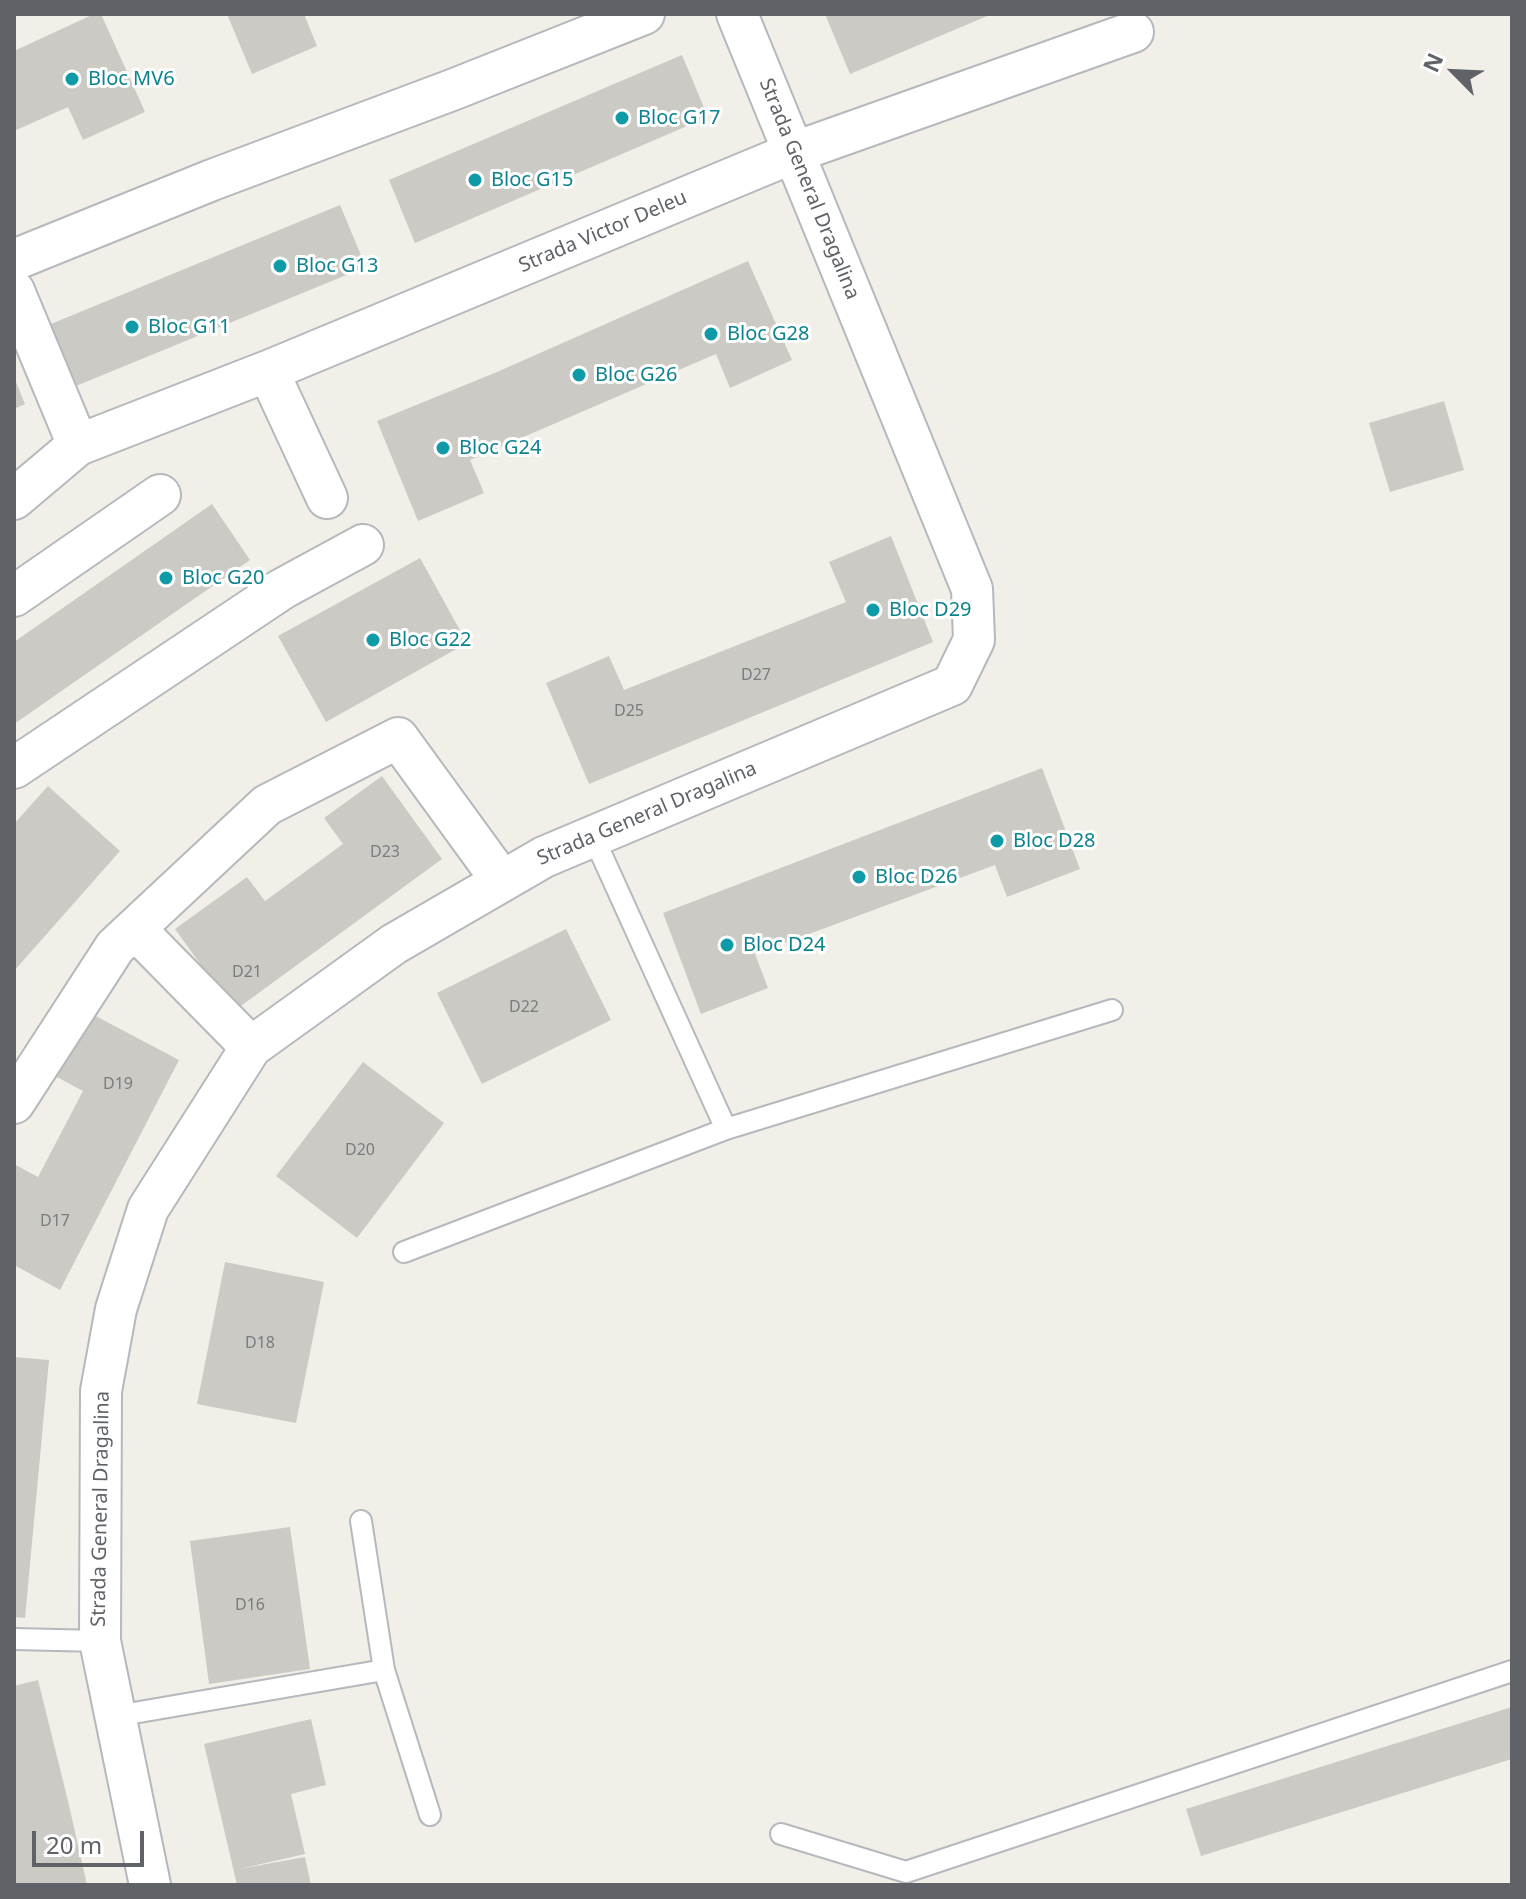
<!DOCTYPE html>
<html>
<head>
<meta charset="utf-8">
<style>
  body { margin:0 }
  #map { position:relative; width:1526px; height:1899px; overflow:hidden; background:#f1efe8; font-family:"Noto Sans",sans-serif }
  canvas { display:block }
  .frame { position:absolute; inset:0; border:16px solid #5f6368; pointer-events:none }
  .north { position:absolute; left:1414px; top:32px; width:80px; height:80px; -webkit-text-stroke:6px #fff; paint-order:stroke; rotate:294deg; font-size:22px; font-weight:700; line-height:32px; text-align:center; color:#5f6368 }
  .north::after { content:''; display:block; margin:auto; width:28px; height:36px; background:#5f6368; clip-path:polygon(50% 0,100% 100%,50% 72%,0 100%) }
  .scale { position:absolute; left:32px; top:1831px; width:112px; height:36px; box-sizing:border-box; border:4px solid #5f6368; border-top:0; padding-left:10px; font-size:24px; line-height:28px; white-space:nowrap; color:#5f6368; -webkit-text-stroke:6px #fff; paint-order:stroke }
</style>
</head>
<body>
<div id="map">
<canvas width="1526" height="1899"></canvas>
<div class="frame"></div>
<div class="north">N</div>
<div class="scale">20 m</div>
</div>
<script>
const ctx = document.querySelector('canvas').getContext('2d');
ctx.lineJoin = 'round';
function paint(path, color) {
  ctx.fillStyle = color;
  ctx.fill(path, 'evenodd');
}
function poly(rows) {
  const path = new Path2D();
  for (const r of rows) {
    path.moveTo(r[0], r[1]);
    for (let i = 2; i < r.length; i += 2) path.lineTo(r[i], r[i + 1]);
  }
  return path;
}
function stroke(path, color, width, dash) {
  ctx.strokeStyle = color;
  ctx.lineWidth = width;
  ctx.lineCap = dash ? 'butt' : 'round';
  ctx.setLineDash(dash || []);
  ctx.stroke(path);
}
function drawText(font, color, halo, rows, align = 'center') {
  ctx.font = font + ' "Noto Sans",sans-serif';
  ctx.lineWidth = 6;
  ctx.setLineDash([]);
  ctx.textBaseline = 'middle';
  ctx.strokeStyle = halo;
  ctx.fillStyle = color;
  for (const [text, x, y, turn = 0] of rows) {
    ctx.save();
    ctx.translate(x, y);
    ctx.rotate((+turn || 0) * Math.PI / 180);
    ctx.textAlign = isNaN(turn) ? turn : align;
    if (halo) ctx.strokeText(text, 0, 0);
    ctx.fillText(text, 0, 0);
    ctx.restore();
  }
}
paint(poly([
  [94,14,101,14,145,112,83,140,68,107,14,131,14,51],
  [227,14,304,14,317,46,252,74],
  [825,14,992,14,850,74],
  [682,55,708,117,415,243,389,180],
  [340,205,366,267,71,388,46,326],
  [748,261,792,360,730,388,716,354,470,460,484,493,418,521,377,421,497,372],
  [14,377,25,404,14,409],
  [1444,401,1464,470,1390,492,1369,423],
  [212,504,250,560,14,724,14,642],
  [891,536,933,642,589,784,546,683,609,656,624,690,846,602,829,562],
  [420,558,467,643,326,722,278,636],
  [1042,768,1080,869,1007,897,995,865,755,954,768,988,701,1014,663,913],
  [382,776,442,859,234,1011,175,929,247,877,265,901,343,844,324,818],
  [48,786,120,851,14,971,14,824],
  [566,929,611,1020,482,1084,437,993],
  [88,1012,179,1060,60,1290,14,1265,14,1164,38,1177,83,1091,55,1076],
  [363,1062,444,1123,357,1238,276,1176],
  [225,1262,324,1282,296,1423,197,1404],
  [14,1357,49,1360,25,1618,14,1617],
  [290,1527,310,1669,209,1684,190,1541],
  [38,1680,68,1801,87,1885,14,1885,14,1686],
  [1512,1707,1512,1759,1201,1856,1186,1809],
  [311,1719,326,1785,291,1794,305,1854,239,1869,305,1857,311,1885,237,1885,204,1744]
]), '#cccac5');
const service = poly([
  [593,836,726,1129],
  [404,1252,726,1129,1112,1010],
  [14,1639,100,1641],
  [384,1670,430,1815],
  [116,1716,384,1670,361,1521],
  [781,1834,906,1872,1512,1671]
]);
const minor = poly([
  [14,260,212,180,452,90,644,14],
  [14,291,78,445],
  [268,371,327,498],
  [14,499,78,445,268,371,795,152,1133,32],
  [14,596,160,495],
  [14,768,282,589,363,545],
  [135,929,251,1047],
  [14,1103,115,947,267,805,398,738,502,881],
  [150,1885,100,1641,101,1391,116,1309,148,1209,251,1047,394,944,544,857,952,685,974,640,972,589,737,14]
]);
stroke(service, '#b5b8bc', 24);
stroke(minor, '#b5b8bc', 44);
stroke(service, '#fff', 20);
stroke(minor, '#fff', 40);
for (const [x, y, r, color] of [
  [72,79,8,"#0f9aa8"],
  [622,118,8,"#0f9aa8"],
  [475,180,8,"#0f9aa8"],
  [280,266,8,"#0f9aa8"],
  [132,327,8,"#0f9aa8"],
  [711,334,8,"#0f9aa8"],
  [579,375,8,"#0f9aa8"],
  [443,448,8,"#0f9aa8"],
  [166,578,8,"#0f9aa8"],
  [873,610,8,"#0f9aa8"],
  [373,640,8,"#0f9aa8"],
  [997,841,8,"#0f9aa8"],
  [859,877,8,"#0f9aa8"],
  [727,945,8,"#0f9aa8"]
]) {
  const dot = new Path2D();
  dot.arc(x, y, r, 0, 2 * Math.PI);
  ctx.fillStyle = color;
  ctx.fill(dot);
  stroke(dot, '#fff', 3);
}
drawText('16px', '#7a7d7f', null, [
  ["D27",756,675],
  ["D25",629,711],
  ["D23",385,852],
  ["D21",247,972],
  ["D22",524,1007],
  ["D19",118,1084],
  ["D20",360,1150],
  ["D17",55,1221],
  ["D18",260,1343],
  ["D16",250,1605]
]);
drawText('20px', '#0d838f', '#fff', [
  ["Bloc MV6",88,79],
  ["Bloc G17",638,118],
  ["Bloc G15",491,180],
  ["Bloc G13",296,266],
  ["Bloc G11",148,327],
  ["Bloc G28",727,334],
  ["Bloc G26",595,375],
  ["Bloc G24",459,448],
  ["Bloc G20",182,578],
  ["Bloc D29",889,610],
  ["Bloc G22",389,640],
  ["Bloc D28",1013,841],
  ["Bloc D26",875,877],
  ["Bloc D24",743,945]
], 'left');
drawText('20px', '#5f6368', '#fff', [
  ["Strada General Dragalina",809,189,68],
  ["Strada Victor Deleu",603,232,-23],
  ["Strada General Dragalina",647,814,-23],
  ["Strada General Dragalina",101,1509,-89]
]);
</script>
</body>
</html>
